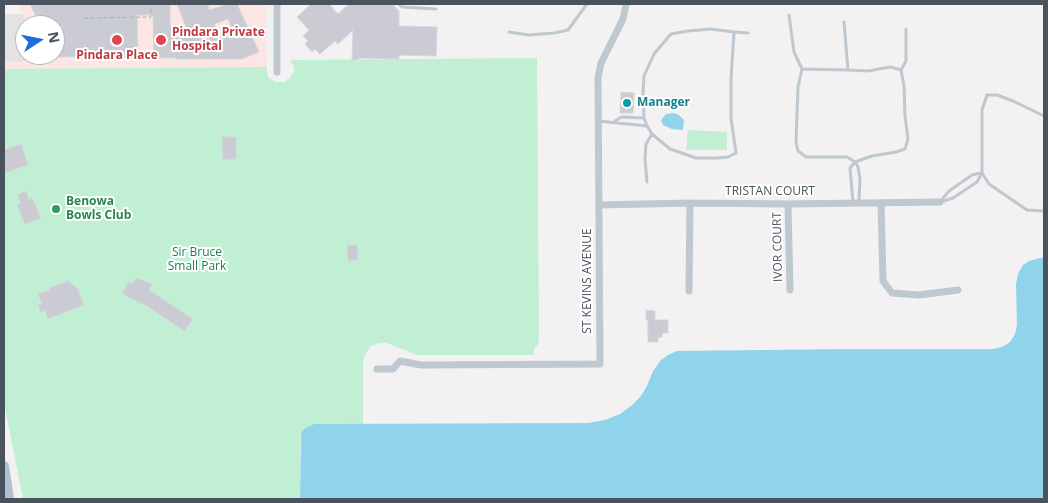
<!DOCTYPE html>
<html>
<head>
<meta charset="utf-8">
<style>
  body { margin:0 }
  #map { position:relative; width:1048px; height:503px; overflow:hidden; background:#f3f1f1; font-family:"Open Sans",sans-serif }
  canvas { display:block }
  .frame { position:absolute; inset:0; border:5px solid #49535e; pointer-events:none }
  .north { position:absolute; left:15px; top:15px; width:50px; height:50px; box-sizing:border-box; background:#fff; border:1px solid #b6babf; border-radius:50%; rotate:79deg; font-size:14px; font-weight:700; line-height:20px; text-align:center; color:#49535e }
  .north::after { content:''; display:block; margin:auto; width:18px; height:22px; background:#1e6bdf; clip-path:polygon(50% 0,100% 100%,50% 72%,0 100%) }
</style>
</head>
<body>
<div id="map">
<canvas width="1048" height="503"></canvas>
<div class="frame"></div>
<div class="north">N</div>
</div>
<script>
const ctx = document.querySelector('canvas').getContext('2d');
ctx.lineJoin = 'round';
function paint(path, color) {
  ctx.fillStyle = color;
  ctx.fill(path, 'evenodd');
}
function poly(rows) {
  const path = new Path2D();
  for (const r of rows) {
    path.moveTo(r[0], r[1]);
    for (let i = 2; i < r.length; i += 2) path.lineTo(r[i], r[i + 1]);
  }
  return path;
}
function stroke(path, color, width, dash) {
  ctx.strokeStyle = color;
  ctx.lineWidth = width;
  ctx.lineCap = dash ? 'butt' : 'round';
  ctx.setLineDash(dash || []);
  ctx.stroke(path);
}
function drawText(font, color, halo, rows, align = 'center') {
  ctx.font = font + ' "Open Sans",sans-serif';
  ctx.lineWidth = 4;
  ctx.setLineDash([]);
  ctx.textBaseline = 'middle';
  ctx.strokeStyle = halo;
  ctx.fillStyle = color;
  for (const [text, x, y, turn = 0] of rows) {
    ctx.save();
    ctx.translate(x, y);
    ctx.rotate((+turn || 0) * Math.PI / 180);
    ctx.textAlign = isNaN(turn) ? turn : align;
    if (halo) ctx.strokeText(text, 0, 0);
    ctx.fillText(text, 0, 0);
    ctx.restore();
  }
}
paint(poly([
  [4,14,23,14,25,25,25,55,42,55,46,61,4,62]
]), '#e4e2e3');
paint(poly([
  [18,4,266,4,267,67,4,69,4,62,45,61,42,55,55,55,55,25,25,25,23,14]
]), '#fbe6e3');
paint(poly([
  [537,58,539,337,538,344,534,349,534,355,417,355,387,343,379,343,371,346,366,353,363,360,363,424,314,424,300,438,300,499,23,499,4,403,4,69,267,67,267,73,269,78,276,82,284,82,290,78,294,71,294,67,290,60],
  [688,130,727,132,727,150,686,150]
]), '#c1efd4');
paint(poly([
  [674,113,679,115,684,120,683,130,672,129,663,125,661,120,666,114],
  [1040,258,1044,258,1044,499,300,499,301,433,304,429,314,424,588,423,605,420,620,414,631,406,641,396,647,386,653,371,661,360,668,355,677,351,850,349,993,349,1002,347,1010,342,1015,334,1017,325,1016,284,1018,274,1023,265,1029,261]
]), '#8fd4ea');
const building = poly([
  [30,4,170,4,170,26,172,26,173,37,190,37,177,4,208,4,209,10,223,6,222,4,237,4,259,52,242,59,175,59,175,58,154,58,153,15,137,15,138,56,57,57,55,53,55,25,37,25,36,16,30,4],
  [228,19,233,30,231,31,234,36,220,38,214,24,228,19],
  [311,4,329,4,338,14,349,4,392,4,399,11,399,26,437,27,436,56,399,55,399,59,359,58,358,60,352,60,353,30,338,44,335,41,320,54,315,49,312,52,305,44,308,41,303,36,309,30,297,17,311,4],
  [621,92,634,93,633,113,620,113,621,92],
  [222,137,236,137,236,159,223,160,222,137],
  [21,144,28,165,4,173,4,150,21,144],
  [26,191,29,200,32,198,41,218,25,224,17,205,21,203,17,195,26,191],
  [347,245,357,245,358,260,348,261,347,245],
  [136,278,152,284,149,290,193,319,184,331,147,306,122,294,129,281,133,283,136,278],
  [68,281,77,288,84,305,48,319,45,310,41,313,38,305,42,304,38,294,50,290,49,288,68,281],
  [646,310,655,311,655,320,668,320,668,333,662,333,662,337,658,337,658,342,648,342,648,320,646,320,646,310]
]);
paint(building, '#cbccd3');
stroke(building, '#d5d6dc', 1);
stroke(poly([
  [84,18,151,17,151,7]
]), '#7acca6', 1, [4, 2.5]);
stroke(poly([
  [399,4,402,7,436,9],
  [789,15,794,52,802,69],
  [844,22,848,70,868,71,890,67,901,70,904,86,905,116,908,139,905,149,896,152,872,156,855,162,847,157,806,157,798,151,796,142,798,87,802,69,848,70],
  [711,29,734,32,731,79,731,118,736,153,728,157,717,158,696,158,670,149,652,134,647,126,644,118,643,93,644,76,654,54,671,34,688,31,711,29],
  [509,32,528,35,554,33,568,30,587,4],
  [734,32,748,33],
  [901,70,906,61,906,29],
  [598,121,647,126],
  [614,122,618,119,622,117,644,118],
  [982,173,989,184,1027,210,1044,211],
  [647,182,645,159,646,144,652,134],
  [853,202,850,168,855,162,858,167,860,179,859,202],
  [940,202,949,191,972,175,981,173],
  [941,202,953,198,977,182,982,173,982,110,987,95,997,95,1013,101,1044,116]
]), '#bfc7cf', 3);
stroke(poly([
  [277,4,277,72],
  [881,203,883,281,892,293,919,295,958,290],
  [788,204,790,290],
  [599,205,690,203,788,204,940,202],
  [689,291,690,203],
  [377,369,393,369,400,361,421,365,600,364,598,78,601,63,623,19,626,4]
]), '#bfc7cf', 7);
stroke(poly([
  [4,466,9,499]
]), '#b1bfce', 10);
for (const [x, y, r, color] of [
  [117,40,6,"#e0444e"],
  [161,40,6,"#e0444e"],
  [627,103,5,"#0f9aa8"],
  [56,209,5,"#2e9e5b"]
]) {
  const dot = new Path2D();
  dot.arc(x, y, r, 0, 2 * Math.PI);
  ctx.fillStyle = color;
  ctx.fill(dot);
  stroke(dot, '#fff', 2);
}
drawText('bold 12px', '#be3a42', '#fff', [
  ["Pindara Private",172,33],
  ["Hospital",172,47],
  ["Pindara Place",117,56,"center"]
], 'left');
drawText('bold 12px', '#0d838f', '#fff', [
  ["Manager",637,103]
], 'left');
drawText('12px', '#49535e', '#fff', [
  ["TRISTAN COURT",770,192],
  ["IVOR COURT",778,247,-91],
  ["ST KEVINS AVENUE",588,281,-90]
]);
drawText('bold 12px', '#27864d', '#fff', [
  ["Benowa",66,202],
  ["Bowls Club",66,216]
], 'left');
drawText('12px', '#1a7f50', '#fff', [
  ["Sir Bruce",197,253],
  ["Small Park",197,267]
]);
</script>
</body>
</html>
